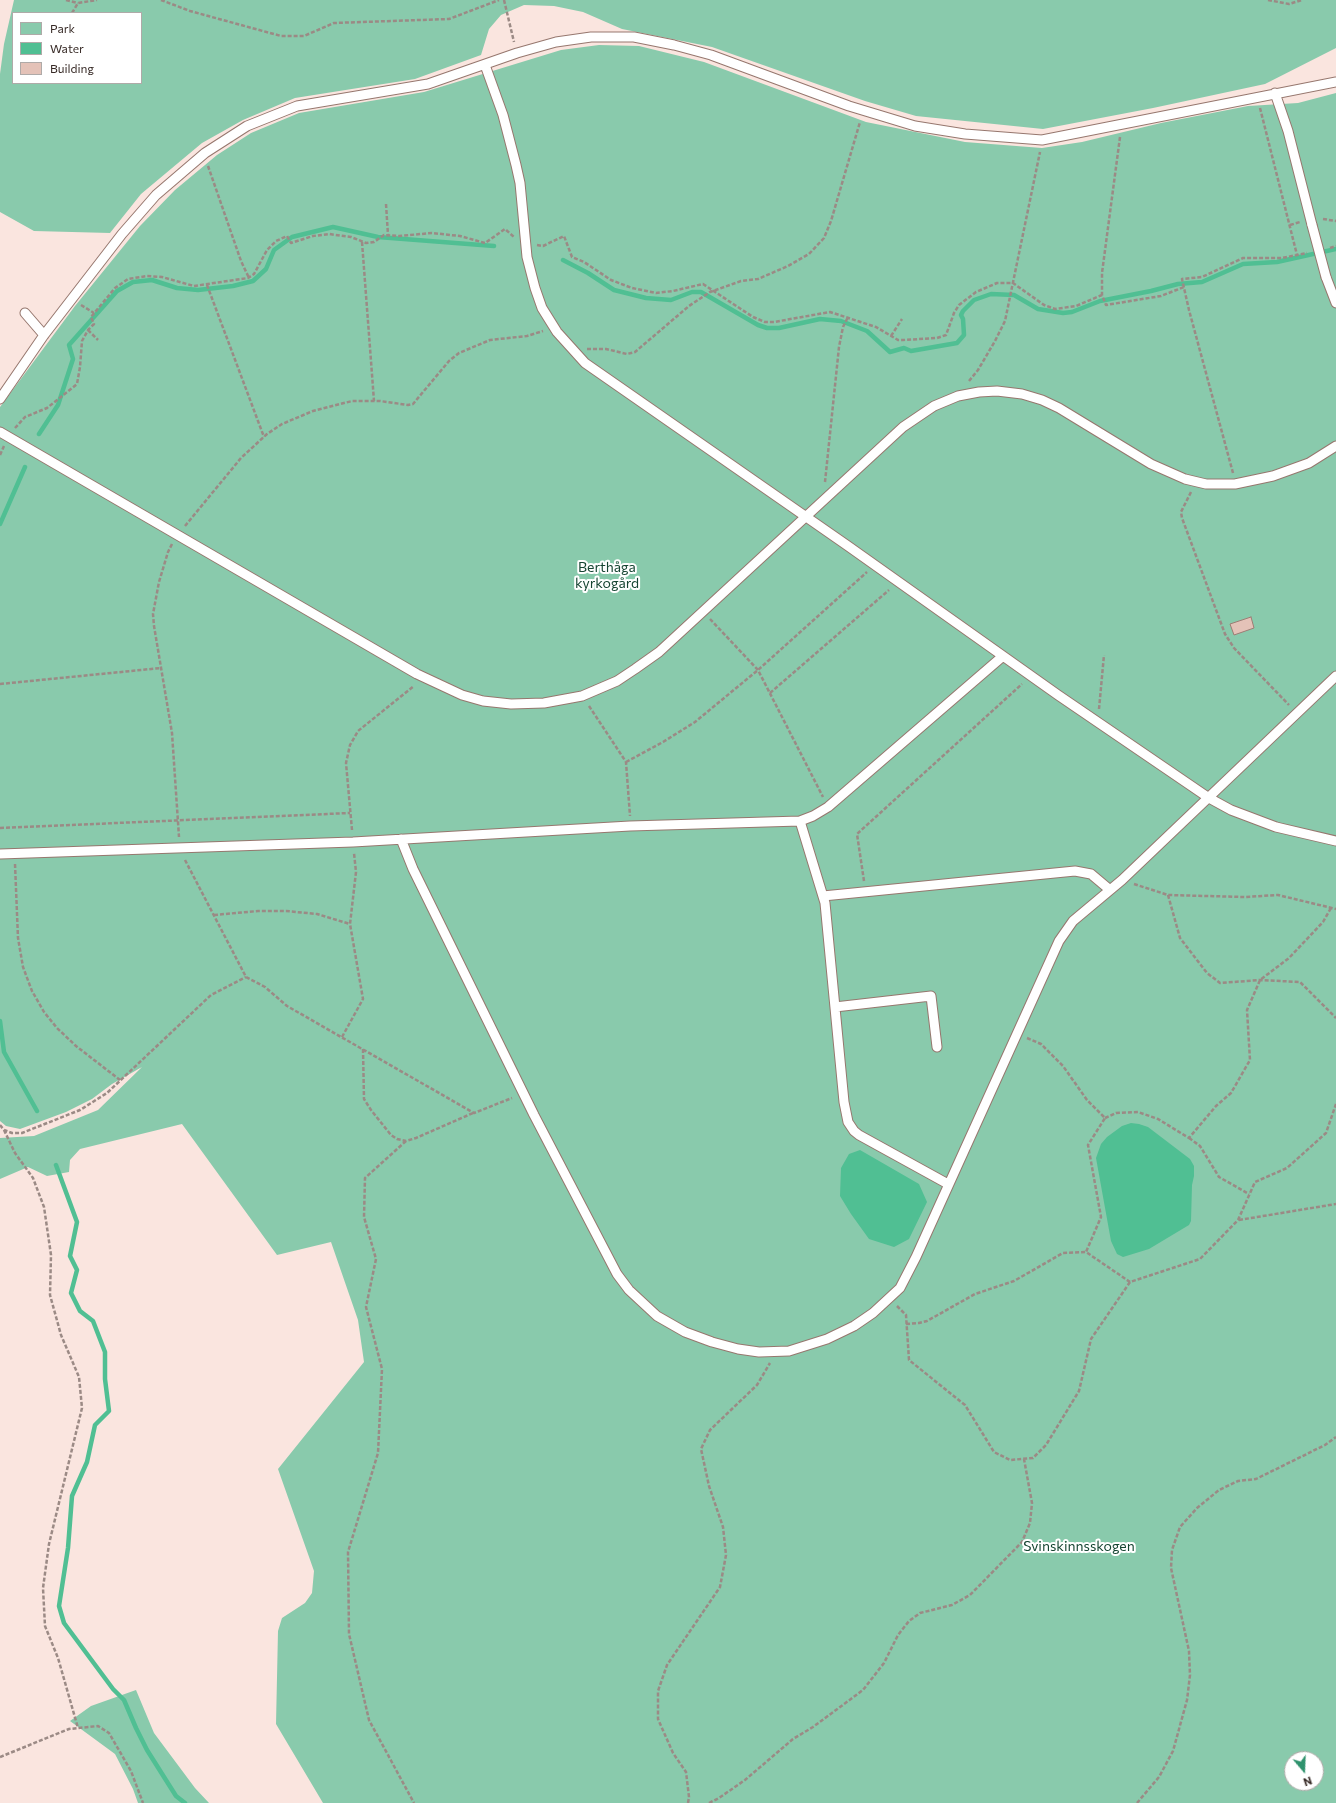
<!DOCTYPE html>
<html>
<head>
<meta charset="utf-8">
<style>
  body { margin:0 }
  #map { position:relative; width:1336px; height:1803px; overflow:hidden; background:#fae5df; font-family:Commissioner,sans-serif }
  canvas { display:block }
  .legend { position:absolute; left:12px; top:12px; width:130px; height:72px; box-sizing:border-box; background:#fff; border:1px solid #afaaa8; margin:0; padding:5px 7px; list-style:none; font-size:12px; color:#372a26 }
  .legend li { display:flex; align-items:center; gap:8px; height:20px }
  .legend b { width:20px; border:1px solid #afaaa8 }
  .north { position:absolute; left:1284px; top:1751px; width:40px; height:40px; box-sizing:border-box; background:#fff; border:1px solid #afaaa8; border-radius:50%; rotate:161deg; font-size:11px; font-weight:700; line-height:16px; text-align:center; color:#372a26 }
  .north::after { content:''; display:block; margin:auto; width:14px; height:18px; background:#2f926d; clip-path:polygon(50% 0,100% 100%,50% 72%,0 100%) }
</style>
</head>
<body>
<div id="map">
<canvas width="1336" height="1803"></canvas>
<ul class="legend">
<li><b style="height:11px;background:#89caac"></b>Park</li>
<li><b style="height:11px;background:#50bf93"></b>Water</li>
<li><b style="height:11px;background:#e4c2b8"></b>Building</li>
</ul>
<div class="north">N</div>
</div>
<script>
const ctx = document.querySelector('canvas').getContext('2d');
ctx.lineJoin = 'round';
function paint(path, color) {
  ctx.fillStyle = color;
  ctx.fill(path, 'evenodd');
}
function poly(rows) {
  const path = new Path2D();
  for (const r of rows) {
    path.moveTo(r[0], r[1]);
    for (let i = 2; i < r.length; i += 2) path.lineTo(r[i], r[i + 1]);
  }
  return path;
}
function stroke(path, color, width, dash) {
  ctx.strokeStyle = color;
  ctx.lineWidth = width;
  ctx.lineCap = dash ? 'butt' : 'round';
  ctx.setLineDash(dash || []);
  ctx.stroke(path);
}
function drawText(font, color, halo, rows, align = 'center') {
  ctx.font = font + ' Commissioner,sans-serif';
  ctx.lineWidth = 4;
  ctx.setLineDash([]);
  ctx.textBaseline = 'middle';
  ctx.strokeStyle = halo;
  ctx.fillStyle = color;
  for (const [text, x, y, turn = 0] of rows) {
    ctx.save();
    ctx.translate(x, y);
    ctx.rotate((+turn || 0) * Math.PI / 180);
    ctx.textAlign = isNaN(turn) ? turn : align;
    if (halo) ctx.strokeText(text, 0, 0);
    ctx.fillText(text, 0, 0);
    ctx.restore();
  }
}
paint(poly([
  [14,0,1336,0,1336,48,1265,84,1153,108,1043,129,916,116,865,101,712,47,622,29,583,12,554,6,524,5,501,15,489,29,481,55,415,79,295,98,243,120,202,143,141,194,110,233,34,231,0,212,0,74,4,44],
  [13,13,141,13,141,83,13,83],
  [599,45,639,46,704,62,866,122,965,142,1042,148,1082,142,1161,123,1248,106,1298,103,1336,93,1336,1803,323,1803,276,1724,278,1631,282,1618,305,1603,312,1593,314,1571,278,1469,364,1362,358,1320,331,1242,277,1255,182,1124,80,1149,70,1160,69,1172,47,1176,28,1167,0,1179,0,1138,34,1136,98,1110,142,1067,112,1084,92,1099,66,1112,20,1129,6,1126,0,1121,0,407,75,306,140,226,175,190,217,155,251,133,299,113,424,92,561,50],
  [1292,1759,1316,1759,1316,1783,1292,1783],
  [136,1690,154,1733,195,1788,209,1803,138,1803,133,1789,115,1754,70,1721,91,1706]
]), '#89caac');
paint(poly([
  [1131,1123,1139,1124,1148,1127,1190,1159,1194,1166,1194,1176,1192,1185,1191,1221,1189,1225,1149,1249,1123,1257,1117,1254,1111,1241,1096,1158,1101,1144,1107,1137,1122,1126],
  [860,1150,919,1184,927,1202,909,1239,894,1247,869,1239,851,1214,840,1196,841,1168,849,1154]
]), '#50bf93');
stroke(poly([
  [563,260,588,273,614,290,646,298,671,300,692,292,701,292,758,325,767,328,779,328,820,319,841,321,867,331,890,352,904,348,911,351,957,343,964,335,963,319,961,315,963,311,974,300,991,294,1014,295,1038,309,1063,313,1072,312,1100,301,1151,291,1178,284,1202,282,1243,264,1277,262,1336,249],
  [39,434,58,405,73,359,69,345,117,291,133,282,152,280,177,288,198,290,233,286,253,281,266,269,274,250,292,237,333,227,378,237,494,246],
  [0,524,25,467],
  [0,1021,4,1052,37,1111],
  [56,1165,77,1222,70,1256,77,1270,71,1293,80,1311,93,1321,105,1352,105,1379,109,1411,95,1425,87,1462,72,1496,68,1548,59,1606,64,1623,113,1689,124,1700,136,1728,147,1750,176,1796,185,1803]
]), '#50bf93', 4.5);
const building = poly([
  [1251,617,1254,628,1234,635,1230,624,1251,617]
]);
paint(building, '#e4c2b8');
stroke(building, '#9d7d75', 1);
const lane = poly([
  [485,65,503,115,516,165,520,183,527,257,535,288,542,308,557,332,585,363,848,546,1058,695,1209,798,1231,810,1276,827,1336,841],
  [1275,93,1288,131,1312,225],
  [1326,277,1336,303],
  [25,313,44,335],
  [0,399,44,335,122,234,156,195,205,153,247,126,297,106,428,84,517,53,556,42,591,37,634,37,674,45,711,55,849,106,915,126,965,134,1042,140,1336,82],
  [0,432,417,674,462,695,483,701,511,704,544,703,582,696,617,681,635,669,659,652,903,427,934,406,958,396,979,392,997,391,1022,394,1042,400,1059,408,1151,464,1185,479,1206,484,1235,484,1273,476,1309,463,1336,446],
  [800,821,825,903,844,1102,848,1122,854,1131,859,1135,948,1184],
  [401,839,413,869,534,1115,617,1274,629,1290,657,1316,685,1332,712,1342,738,1349,759,1352,789,1351,827,1339,854,1326,873,1313,900,1288,916,1257,1059,941,1073,921,1122,880,1336,676],
  [0,854,353,842,630,826,800,821,813,816,828,807,1003,656],
  [823,896,1075,871,1091,874,1110,890],
  [835,1007,931,996,937,1047]
]);
stroke(lane, '#96776e', 11);
stroke(poly([
  [66,0,78,3],
  [161,0,190,11,281,36,304,36,334,23,449,19,499,0],
  [504,0,514,42],
  [1268,0,1289,4,1302,0],
  [72,13,78,3,97,0],
  [1260,108,1297,255],
  [1120,137,1102,273,1102,295,1106,305,1161,296,1184,287],
  [208,166,241,261,249,278],
  [386,204,388,235],
  [1323,219,1336,221],
  [1290,225,1300,222],
  [362,242,374,401],
  [537,245,543,246,564,236,572,257,584,262,611,280,632,288,656,293,673,291,703,284,753,317,765,322,774,322,830,312,876,327,898,340,903,340,937,338,946,335,954,313,959,305,976,292,997,283,1013,283,1044,305,1055,309,1076,306,1102,295],
  [1330,248,1336,246],
  [207,285,264,437],
  [81,305,94,313],
  [88,330,98,340],
  [891,336,902,319],
  [587,349,606,349,627,354,635,352,689,306,710,292,741,281,758,279,788,266,809,254,824,238,831,221,860,122],
  [969,381,978,370,995,341,1005,321,1040,152],
  [15,428,25,417,47,408,77,384,80,367,82,341,88,330,94,324,91,317,115,288,128,279,147,276,162,277,194,286,248,278,254,274,267,250,276,241,287,236,291,243,313,236,329,234,351,237,366,243,374,242,384,235,399,236,432,233,460,236,485,243,505,229,514,237],
  [0,455,4,446],
  [1233,473,1189,310,1182,279,1202,277,1243,258,1282,258,1307,253],
  [825,482,839,347,843,327,848,317],
  [1191,492,1181,512,1182,518,1225,634,1234,648,1289,705],
  [185,526,241,458,267,434,282,424,313,411,352,401,380,401,408,405,413,404,449,361,459,353,490,340,527,336,543,331],
  [172,544,168,552,159,582,153,614,154,626,172,733,179,837],
  [710,619,758,670,823,797],
  [0,684,161,668],
  [770,693,889,590],
  [589,706,626,762,630,816],
  [1099,709,1104,655],
  [626,762,663,742,695,722,758,670,867,572],
  [0,828,350,813],
  [352,830,346,763,350,745,358,731,414,686],
  [185,860,246,977,265,987,287,1006,474,1113,512,1098],
  [15,864,18,938,23,967,32,991,44,1012,57,1028,76,1046,120,1080],
  [864,881,857,834,1022,684],
  [1134,884,1168,895,1245,897,1278,895,1336,909],
  [1168,895,1180,938,1207,973,1220,983,1260,980,1300,982,1336,1018],
  [214,915,258,911,286,911,317,914,350,924],
  [342,1037,363,999,350,924,356,872,354,853],
  [1027,1038,1041,1044,1063,1066,1087,1100,1105,1118,1088,1145,1101,1217,1086,1252,1130,1282],
  [363,1049,364,1099,371,1110,391,1135,397,1139,406,1141,416,1138,473,1113],
  [1105,1118,1116,1113,1138,1112,1158,1119,1189,1138,1216,1106,1231,1093,1250,1060,1247,1010,1260,980,1289,958,1323,922,1331,908],
  [0,1125,4,1130,12,1133,22,1133,80,1110,107,1093,211,995,246,977],
  [4,1130,15,1153,33,1178,44,1207,51,1255,50,1295,61,1335,79,1377,82,1408,49,1544,43,1588,45,1626,58,1658,78,1728],
  [1189,1138,1200,1146,1219,1177,1249,1194],
  [406,1141,365,1178,364,1217,376,1259,366,1307,382,1369,378,1453,348,1552,349,1634,369,1720,414,1803],
  [1239,1220,1336,1204],
  [897,1306,906,1315,909,1360,965,1405,994,1452,1010,1460,1033,1458,1046,1445,1079,1391,1091,1339,1130,1282,1200,1259,1238,1220,1255,1182,1287,1168,1326,1133,1336,1104],
  [906,1324,919,1323,927,1321,975,1294,1014,1281,1063,1253,1086,1252],
  [0,1757,69,1729,98,1726,109,1733,131,1771,143,1803],
  [688,1803,689,1797,686,1772,673,1753,658,1719,658,1691,667,1665,720,1587,726,1555,723,1527,709,1486,701,1449,710,1430,757,1385,770,1363],
  [709,1803,719,1798,745,1780,793,1739,813,1727,863,1690,884,1663,898,1635,909,1621,920,1613,952,1605,970,1595,1022,1542,1030,1523,1032,1503,1024,1459],
  [1137,1803,1159,1777,1173,1751,1187,1700,1190,1675,1189,1651,1171,1568,1172,1550,1180,1527,1197,1508,1219,1490,1238,1481,1256,1479,1325,1445,1336,1437]
]), '#9b8a85', 2.5, [4, 2]);
stroke(lane, '#fff', 9);
const laneBridge = poly([
  [1312,225,1326,277]
]);
stroke(laneBridge, '#96776e', 11, []);
stroke(laneBridge, '#fff', 9);
drawText('14px', '#164532', '#fff', [
  ["Berthåga",607,567],
  ["kyrkogård",607,583],
  ["Svinskinnsskogen",1079,1546]
]);
</script>
</body>
</html>
